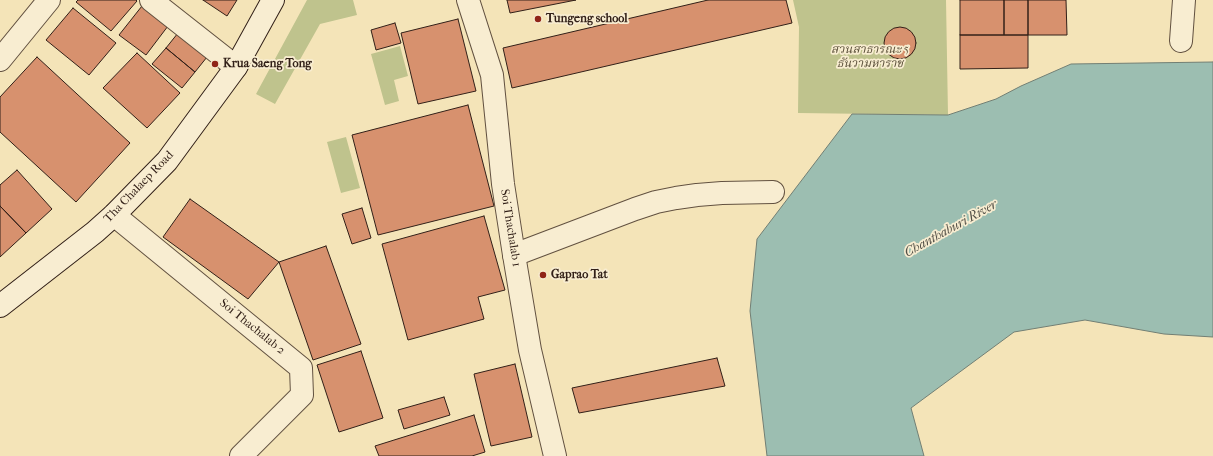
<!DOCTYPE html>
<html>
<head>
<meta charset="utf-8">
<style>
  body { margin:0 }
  canvas { display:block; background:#f4e4b8 }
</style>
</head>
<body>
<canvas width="1213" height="456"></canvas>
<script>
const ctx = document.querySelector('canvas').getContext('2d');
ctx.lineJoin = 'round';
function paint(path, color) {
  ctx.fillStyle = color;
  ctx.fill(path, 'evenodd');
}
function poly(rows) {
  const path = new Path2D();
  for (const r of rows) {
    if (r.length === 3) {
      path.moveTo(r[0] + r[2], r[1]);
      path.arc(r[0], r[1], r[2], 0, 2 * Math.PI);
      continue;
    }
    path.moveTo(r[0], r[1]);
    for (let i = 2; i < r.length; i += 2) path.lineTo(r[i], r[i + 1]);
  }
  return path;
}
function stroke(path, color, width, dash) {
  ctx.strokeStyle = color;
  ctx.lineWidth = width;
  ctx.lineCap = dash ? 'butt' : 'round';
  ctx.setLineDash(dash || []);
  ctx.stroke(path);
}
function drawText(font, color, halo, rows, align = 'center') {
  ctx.font = font + ' "IM FELL French Canon","Noto Serif Thai",serif';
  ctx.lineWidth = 3.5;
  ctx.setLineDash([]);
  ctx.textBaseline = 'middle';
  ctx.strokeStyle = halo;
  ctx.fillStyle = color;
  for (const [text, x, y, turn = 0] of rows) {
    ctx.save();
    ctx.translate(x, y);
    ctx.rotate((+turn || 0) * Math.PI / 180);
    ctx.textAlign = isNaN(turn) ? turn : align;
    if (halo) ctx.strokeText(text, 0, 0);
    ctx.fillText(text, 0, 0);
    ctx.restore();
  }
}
paint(poly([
  [307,0,353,0,357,15,320,24,275,104,256,94],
  [793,0,946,0,948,115,798,113,799,27],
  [400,46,408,76,394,80,399,101,385,105,371,54],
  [346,137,360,188,341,193,327,142]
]), '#bfc38d');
const water = poly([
  [1213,62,1213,337,1164,334,1085,320,1014,332,911,408,924,456,767,456,750,311,757,239,852,114,948,115,996,99,1021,86,1071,64,1213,62]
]);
paint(water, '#9cbeb1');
stroke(water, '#727f74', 1);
const building = poly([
  [78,0,136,0,137,1,111,31,76,2,78,0],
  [203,0,237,0,227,16,203,0],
  [507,0,576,0,510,13,507,0],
  [708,0,786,0,792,23,512,88,503,48,708,0],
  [960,0,1004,0,1004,35,960,35,960,0],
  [1004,0,1028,0,1028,35,1004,35,1004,0],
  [1028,0,1066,0,1067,35,1028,35,1028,0],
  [142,6,168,26,146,55,119,35,142,6],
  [73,8,116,43,89,75,46,40,73,8],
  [458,19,476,91,418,104,401,33,458,19],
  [395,23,401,43,376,50,371,30,395,23],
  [900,43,16],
  [178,33,207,57,195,72,166,48,178,33],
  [960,35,1028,35,1028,68,960,69,960,35],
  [166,48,195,72,182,88,152,64,166,48],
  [137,53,180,93,147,128,103,88,137,53],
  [37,57,130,143,76,202,0,132,0,97,37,57],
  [468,105,494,206,378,235,352,135,468,105],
  [17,170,52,209,26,233,0,206,0,185,17,170],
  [190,199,279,262,248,299,163,237,190,199],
  [0,206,26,233,0,257,0,206],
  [362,208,371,238,352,244,342,214,362,208],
  [484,216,505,290,478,297,484,319,408,340,382,244,484,216],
  [326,246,361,344,313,360,279,262,326,246],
  [361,351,383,418,339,432,317,365,361,351],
  [717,358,725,386,579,413,572,388,717,358],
  [515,364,532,437,491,446,474,374,515,364],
  [444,397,450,415,404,429,398,410,444,397],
  [474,415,485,452,472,456,379,456,375,446,474,415]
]);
paint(building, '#d7916e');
stroke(building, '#322018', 1);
const minor = poly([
  [1181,41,1184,0],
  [0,60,49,0],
  [114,215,301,368,302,395,241,456],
  [514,255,635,209,656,202,676,198,697,195,722,193,773,192]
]);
const tertiary = poly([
  [151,0,236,67],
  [468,0,492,75,503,184,514,255,530,350,555,456]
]);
const secondary = poly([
  [0,306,95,232,114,215,167,161,236,67,273,0]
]);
stroke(minor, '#625140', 24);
stroke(tertiary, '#625140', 24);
stroke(secondary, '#322018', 24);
stroke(minor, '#f8edd1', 22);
stroke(tertiary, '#f8edd1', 22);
stroke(secondary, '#f8edd1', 22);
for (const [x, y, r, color] of [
  [538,19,4,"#8f2418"],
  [215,64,4,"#8f2418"],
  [543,275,4,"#8f2418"]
]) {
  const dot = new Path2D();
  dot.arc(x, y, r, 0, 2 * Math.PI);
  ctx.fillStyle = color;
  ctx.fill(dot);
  stroke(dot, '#f8edd1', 1.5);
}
drawText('bold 12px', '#322018', '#f8edd1', [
  ["Tungeng school",546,19],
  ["Krua Saeng Tong",223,64],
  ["Gaprao Tat",551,275]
], 'left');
drawText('italic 12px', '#5c513b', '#f8edd1', [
  ["สวนสาธารณะ 5",870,50],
  ["ธันวามหาราช",870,64]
]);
drawText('12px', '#322018', '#f8edd1', [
  ["Tha Chalaep Road",139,187,-46],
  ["Soi Thachalab 1",510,228,81],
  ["Soi Thachalab 2",252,327,39]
]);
drawText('italic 13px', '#524f46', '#f8edd1', [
  ["Chanthaburi River",951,229,-29]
]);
</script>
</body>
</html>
